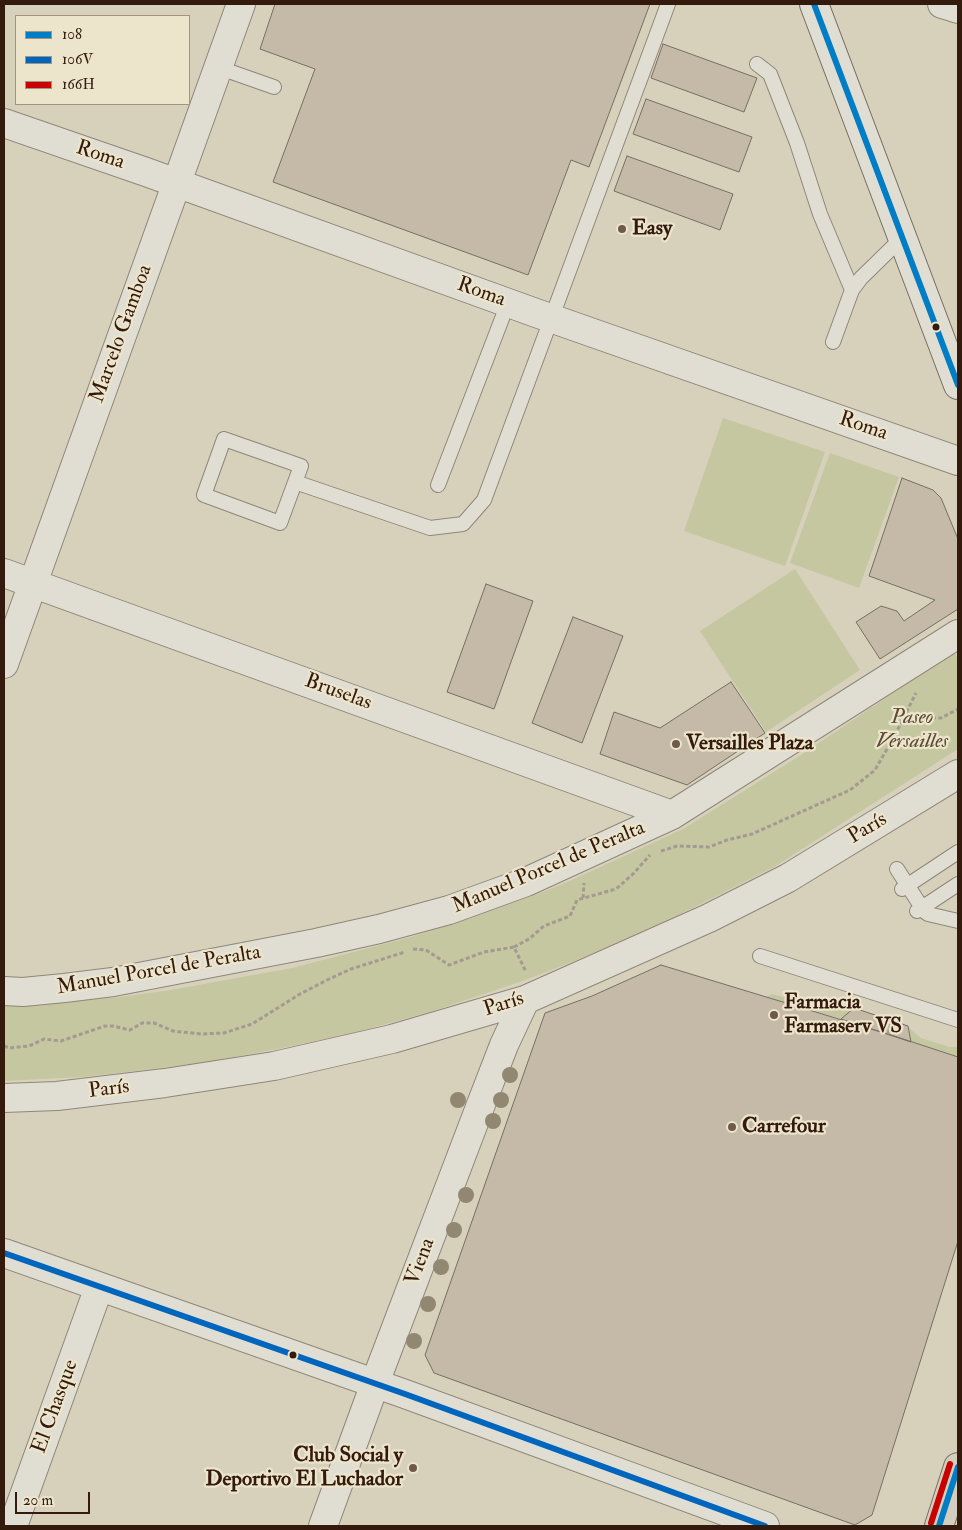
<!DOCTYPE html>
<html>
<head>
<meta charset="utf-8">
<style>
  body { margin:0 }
  #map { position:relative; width:962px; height:1530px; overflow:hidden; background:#d7d1bc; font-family:"IM FELL Double Pica",serif }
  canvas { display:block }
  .frame { position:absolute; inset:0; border:5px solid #341a0c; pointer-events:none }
  .legend { position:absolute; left:15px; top:15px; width:175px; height:90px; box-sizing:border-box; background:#ece5cc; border:1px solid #a2947f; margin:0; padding:6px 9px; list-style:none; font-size:15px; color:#341a0c }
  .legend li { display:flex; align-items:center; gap:10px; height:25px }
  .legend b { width:25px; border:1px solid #a2947f }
  .scale { position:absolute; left:15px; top:1492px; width:75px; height:22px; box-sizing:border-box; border:2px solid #341a0c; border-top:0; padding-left:6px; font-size:15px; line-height:18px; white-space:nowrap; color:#341a0c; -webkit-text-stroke:4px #ece5cc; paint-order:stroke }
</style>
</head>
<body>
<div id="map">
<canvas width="962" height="1530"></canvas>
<div class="frame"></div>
<ul class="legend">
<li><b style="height:6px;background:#007dc5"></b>108</li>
<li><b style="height:6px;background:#0065bd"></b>106V</li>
<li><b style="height:6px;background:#c70201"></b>166H</li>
</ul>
<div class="scale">20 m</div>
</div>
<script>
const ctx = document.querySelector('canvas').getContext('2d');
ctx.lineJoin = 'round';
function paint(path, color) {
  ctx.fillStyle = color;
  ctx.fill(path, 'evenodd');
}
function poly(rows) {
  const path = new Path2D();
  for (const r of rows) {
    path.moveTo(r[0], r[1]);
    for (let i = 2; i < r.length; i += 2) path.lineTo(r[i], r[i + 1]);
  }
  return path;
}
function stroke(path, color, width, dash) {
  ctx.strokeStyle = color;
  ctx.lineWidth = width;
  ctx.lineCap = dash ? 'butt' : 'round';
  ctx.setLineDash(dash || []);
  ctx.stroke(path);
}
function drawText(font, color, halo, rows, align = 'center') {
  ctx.font = font + ' "IM FELL Double Pica",serif';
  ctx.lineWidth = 4.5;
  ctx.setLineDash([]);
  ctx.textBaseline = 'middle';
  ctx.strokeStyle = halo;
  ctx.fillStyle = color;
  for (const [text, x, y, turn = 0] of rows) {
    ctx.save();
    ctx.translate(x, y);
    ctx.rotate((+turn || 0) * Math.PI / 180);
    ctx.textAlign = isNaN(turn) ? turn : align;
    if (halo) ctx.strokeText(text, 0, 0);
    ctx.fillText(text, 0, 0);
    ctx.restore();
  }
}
paint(poly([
  [723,418,825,452,785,566,684,531],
  [830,453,899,477,859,588,790,563],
  [795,569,860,670,766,732,700,631],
  [954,652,958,659,958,749,774,867,649,930,567,964,528,979,433,1011,350,1034,277,1049,197,1064,82,1077,4,1081,4,1006,120,997,171,990,292,968,411,937,540,893,570,881,683,829,801,755],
  [772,994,811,1006,818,1004,836,1010,853,1009,841,1019,766,997],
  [909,1028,921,1038,949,1047,958,1047,958,1057,911,1042]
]), '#c4c7a0');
const building = poly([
  [275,4,650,4,589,167,571,160,528,275,273,182,315,69,260,49,275,4],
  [663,44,757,78,744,112,651,78,663,44],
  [646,99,752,137,739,172,633,134,646,99],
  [627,156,733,194,720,230,614,191,627,156],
  [902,478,933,490,941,498,958,539,958,609,880,659,856,622,881,606,897,611,904,621,935,600,869,576,902,478],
  [486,584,533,601,494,709,447,692,486,584],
  [573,617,623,636,582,743,532,723,573,617],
  [731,682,765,733,687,785,600,754,614,712,660,728,731,682],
  [661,965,888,1034,958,1057,958,1241,872,1515,855,1525,434,1373,425,1355,545,1013,592,996,661,965],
  [854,1008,908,1026,911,1042,841,1019,854,1008]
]);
paint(building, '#c5b9a7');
stroke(building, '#766f62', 1);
const lane = poly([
  [757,64,770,74,797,143,820,214,852,290,833,342],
  [217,67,274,87],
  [852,290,861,278,901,239],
  [224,439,301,466,280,523,204,495,224,439],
  [295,482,430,528,463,524,484,500,668,4],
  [438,485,508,303],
  [897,869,924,911,928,914,958,921],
  [902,889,958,852],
  [917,911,958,884],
  [760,956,958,1020]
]);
const street = poly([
  [942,4,958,9],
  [4,123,146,172,536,313,958,461],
  [4,573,672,815],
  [4,664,241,4],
  [4,991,23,992,64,988,113,982,316,943,379,929,449,910,526,882,672,815,958,634],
  [4,1098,57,1096,165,1083,274,1066,392,1039,525,1000,709,918,788,878,958,774],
  [4,1253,405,1394,765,1526],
  [13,1526,99,1287],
  [323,1526,381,1367,480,1107,504,1045,525,1000]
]);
const secondary = poly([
  [814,4,958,385]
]);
const primary = poly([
  [939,1526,958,1467]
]);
stroke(lane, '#8e8779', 16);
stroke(street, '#8e8779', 30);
stroke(secondary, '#766f62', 30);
stroke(primary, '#766f62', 30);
stroke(poly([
  [906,715,927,718,941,718,958,709],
  [661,851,677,846,709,847,727,840,752,834,850,790,875,770,895,735,916,693],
  [583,898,584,883],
  [514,947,529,939,544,926,570,916,577,900,616,889,633,874,650,855],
  [413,949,426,950,449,965,484,952,514,947,526,972],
  [888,1034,893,1019],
  [4,1046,9,1048,29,1046,44,1039,61,1041,105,1026,113,1026,130,1030,142,1023,154,1023,173,1031,201,1034,224,1033,252,1024,300,994,327,980,351,969,405,952]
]), '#a19b92', 3, [4, 2.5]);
stroke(lane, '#e0ddd2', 14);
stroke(street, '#e0ddd2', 28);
stroke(secondary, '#e0ddd2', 28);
stroke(primary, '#d4cebe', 28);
stroke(poly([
  [814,4,958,385],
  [939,1526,958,1467]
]), '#007dc5', 6);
stroke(poly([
  [4,1253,405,1394,765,1526]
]), '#0065bd', 6);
stroke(poly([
  [931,1523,950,1464]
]), '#c70201', 6);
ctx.fillStyle = '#928770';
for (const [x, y] of [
  [510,1075],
  [458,1100],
  [501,1100],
  [493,1121],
  [466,1195],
  [454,1230],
  [441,1267],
  [428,1304],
  [414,1341]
]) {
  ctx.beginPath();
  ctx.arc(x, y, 8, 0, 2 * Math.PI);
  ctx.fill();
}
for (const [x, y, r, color] of [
  [622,229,5,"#6d5a4a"],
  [936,327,4.5,"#341a0c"],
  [676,744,5,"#6d5a4a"],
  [774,1015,5,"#6d5a4a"],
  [732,1127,5,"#6d5a4a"],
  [293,1355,4.5,"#341a0c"],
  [413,1468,5,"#6d5a4a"]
]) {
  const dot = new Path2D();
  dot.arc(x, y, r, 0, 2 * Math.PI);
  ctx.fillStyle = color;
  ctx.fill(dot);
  stroke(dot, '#ece5cc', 2);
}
drawText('21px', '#341a0c', '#ece5cc', [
  ["Roma",100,156,19],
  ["Roma",481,293,20],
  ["Marcelo Gamboa",122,334,-70],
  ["Roma",863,427,19],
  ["Bruselas",338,693,20],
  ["París",868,829,-31],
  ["Manuel Porcel de Peralta",549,868,-23],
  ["Manuel Porcel de Peralta",159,971,-10],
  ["París",504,1005,-18],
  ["París",109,1090,-7],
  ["Viena",421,1262,-69],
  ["El Chasque",56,1407,-70]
]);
drawText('bold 21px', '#341a0c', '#ece5cc', [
  ["Easy",632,229],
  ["Versailles Plaza",686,744],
  ["Farmacia",784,1003],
  ["Farmaserv VS",784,1027],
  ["Carrefour",742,1127],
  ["Club Social y",403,1456,"right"],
  ["Deportivo El Luchador",403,1480,"right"]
], 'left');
drawText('italic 21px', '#5a4b32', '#ece5cc', [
  ["Paseo",912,718],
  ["Versailles",912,742]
]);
</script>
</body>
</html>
